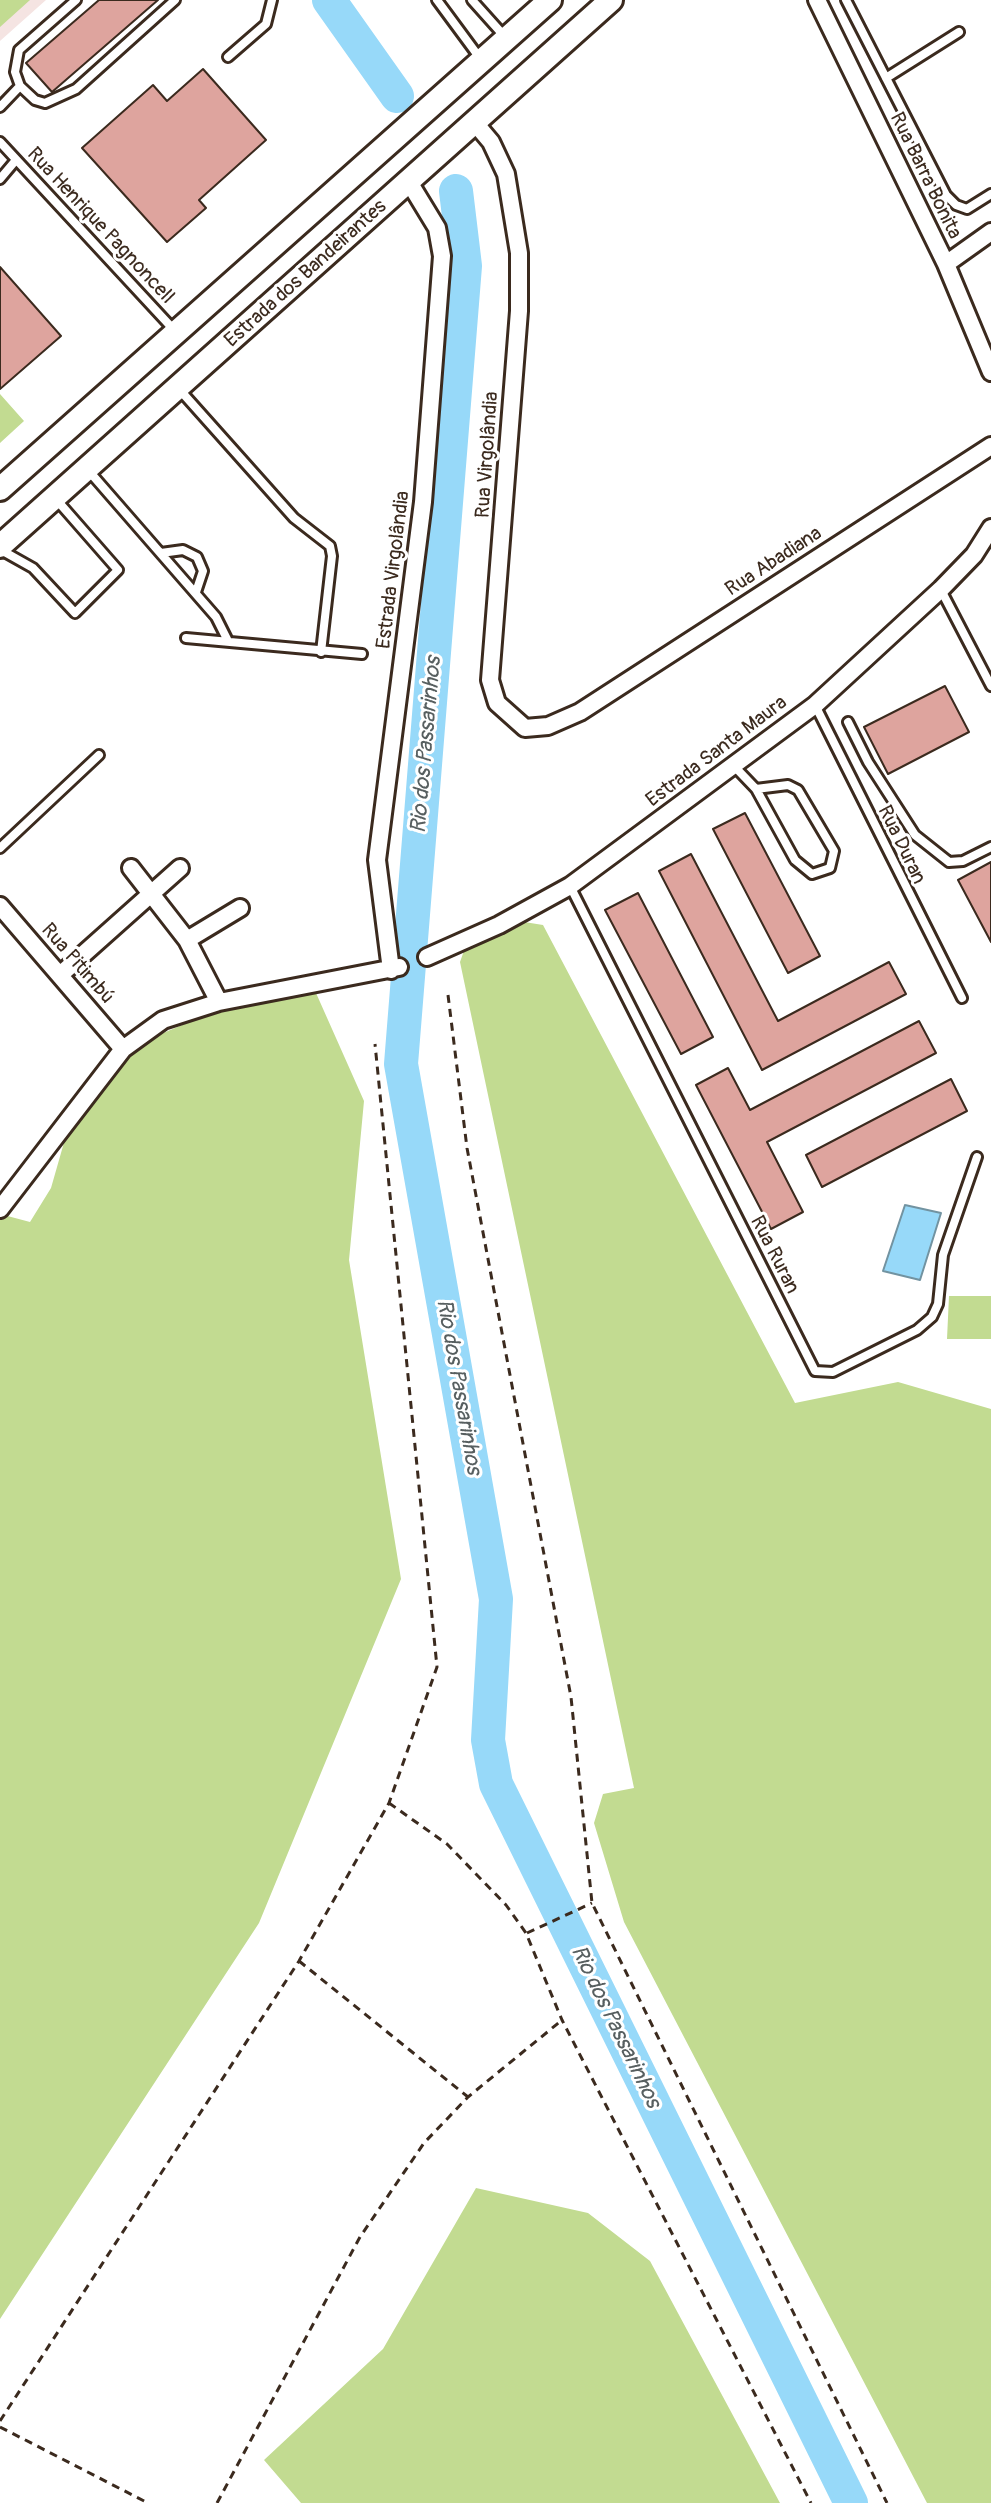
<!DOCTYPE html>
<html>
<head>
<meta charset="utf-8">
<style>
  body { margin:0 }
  canvas { display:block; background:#fff }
</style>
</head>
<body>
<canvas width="991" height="2503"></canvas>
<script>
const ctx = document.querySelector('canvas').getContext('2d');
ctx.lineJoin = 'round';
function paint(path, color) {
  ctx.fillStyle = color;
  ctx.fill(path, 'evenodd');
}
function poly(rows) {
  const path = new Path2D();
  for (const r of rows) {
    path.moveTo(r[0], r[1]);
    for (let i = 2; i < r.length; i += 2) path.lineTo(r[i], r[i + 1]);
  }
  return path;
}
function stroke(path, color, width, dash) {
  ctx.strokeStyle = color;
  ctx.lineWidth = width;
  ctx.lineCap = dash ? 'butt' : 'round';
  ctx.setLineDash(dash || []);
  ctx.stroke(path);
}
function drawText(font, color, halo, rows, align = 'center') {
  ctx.font = font + ' Pangolin,sans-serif';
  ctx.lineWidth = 6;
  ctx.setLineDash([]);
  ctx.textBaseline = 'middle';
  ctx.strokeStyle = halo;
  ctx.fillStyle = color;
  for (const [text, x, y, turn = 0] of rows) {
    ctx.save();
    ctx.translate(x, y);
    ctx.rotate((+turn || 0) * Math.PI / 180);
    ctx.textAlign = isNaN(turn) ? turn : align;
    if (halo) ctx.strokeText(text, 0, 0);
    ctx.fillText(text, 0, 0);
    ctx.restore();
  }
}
paint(poly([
  [0,0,46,0,0,41]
]), '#f5e4e2');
paint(poly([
  [0,0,30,0,0,27],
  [0,394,24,421,0,443],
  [518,921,543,925,795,1403,898,1382,991,1409,991,2503,927,2503,624,1922,594,1823,603,1794,634,1788,460,962,466,945],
  [316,993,364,1101,349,1260,401,1579,259,1923,0,2319,0,1214,30,1222,51,1188,71,1118,123,1050,220,1009],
  [949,1296,991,1296,991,1339,947,1339],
  [476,2188,588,2213,650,2261,780,2503,301,2503,264,2460,383,2349]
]), '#c2db91');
const water = poly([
  [905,1205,941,1213,920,1280,883,1271,905,1205]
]);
paint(water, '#97d9f9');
stroke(water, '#7293a1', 2);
stroke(poly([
  [329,0,397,96],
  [456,191,465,266,401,1064,496,1599,488,1740,496,1784,851,2503]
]), '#97d9f9', 34);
const building = poly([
  [99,0,158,0,52,92,26,63,99,0],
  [203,69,266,140,199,200,206,208,167,242,82,148,153,85,167,101,203,69],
  [0,267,61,336,0,389,0,267],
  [945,686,969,732,888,774,864,727,945,686],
  [745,813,820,956,788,973,713,829,745,813],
  [691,854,778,1021,889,962,906,994,762,1070,659,871,691,854],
  [991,862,991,942,958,880,991,862],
  [638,893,713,1037,681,1054,605,910,638,893],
  [919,1021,936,1053,767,1142,803,1212,771,1229,696,1085,728,1068,750,1110,919,1021],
  [951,1079,967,1111,822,1187,806,1155,951,1079]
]);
paint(building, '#dea49e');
stroke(building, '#3b2a1e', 2);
const service = poly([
  [76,0,19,50,15,72,20,86,35,100,45,103,76,89,175,0],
  [437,0,482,61],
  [472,0,506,38],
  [846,0,946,195,956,205,967,209,991,194],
  [228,57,266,24,272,0],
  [886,78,959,32],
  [0,107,20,86],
  [0,142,175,331],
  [0,179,16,160],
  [179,389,294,518,330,546,332,556,321,652],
  [88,470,216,617,228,641],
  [1,550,33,568,75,613,118,570,55,498],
  [161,553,183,550,197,557,203,571,196,592],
  [941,590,991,686],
  [186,638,362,654],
  [815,705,962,998],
  [848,722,868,762,915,835,949,862,963,861,991,847],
  [734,766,756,789,795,860,812,874,830,868,834,851,798,790,788,785,756,789],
  [0,848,99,755],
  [570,886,815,1371,833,1372,917,1330,932,1317,938,1304,943,1255,977,1157]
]);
const minor = poly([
  [817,0,946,264,991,372],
  [475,123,491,142,506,174,519,253,519,311,490,680,497,703,525,728,548,726,580,712,991,446],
  [946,264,991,232],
  [131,868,187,940,240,908],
  [0,906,123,1049],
  [187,940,219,1002],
  [427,957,499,925,570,886,815,705,941,589,974,555,991,528],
  [391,970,377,860,423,502,442,256,437,228,409,182],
  [60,975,180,868],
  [0,1209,123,1049,163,1020,219,1002,399,967]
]);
const secondary = poly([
  [0,489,550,0],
  [0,546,611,0]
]);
stroke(service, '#3b2a1e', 14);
stroke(minor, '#3b2a1e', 22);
stroke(secondary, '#3b2a1e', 28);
stroke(poly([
  [448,995,467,1148,571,1697,592,1903,887,2503],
  [389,1803,447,1844,506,1905,526,1933,562,2020,811,2503],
  [527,1933,592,1903],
  [299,1961,468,2097],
  [0,2421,299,1961,389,1803,437,1667,375,1044],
  [0,2427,148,2503],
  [217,2503,360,2237,424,2143,468,2097,562,2020]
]), '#3b2a1e', 3, [8, 6]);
stroke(service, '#fff', 8);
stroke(minor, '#fff', 16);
stroke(secondary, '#fff', 22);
drawText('20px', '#3b2a1e', '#fff', [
  ["Rua Barra Bonita",925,176,64],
  ["Rua Henrique Pagnoncell",100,226,47],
  ["Estrada dos Bandeirantes",306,274,-42],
  ["Rua Virgolândia",488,455,-86],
  ["Rua Abadiana",774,562,-33],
  ["Estrada Virgolândia",394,570,-83],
  ["Estrada Santa Maura",717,752,-37],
  ["Rua Duran",901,845,64],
  ["Rua Pitimbú",77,964,49],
  ["Rua Ruran",774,1255,63]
]);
drawText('italic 22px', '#575f60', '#fff', [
  ["Rio dos Passarinhos",427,745,-85],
  ["Rio dos Passarinhos",458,1387,80],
  ["Rio dos Passarinhos",615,2027,64]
]);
</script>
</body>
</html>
